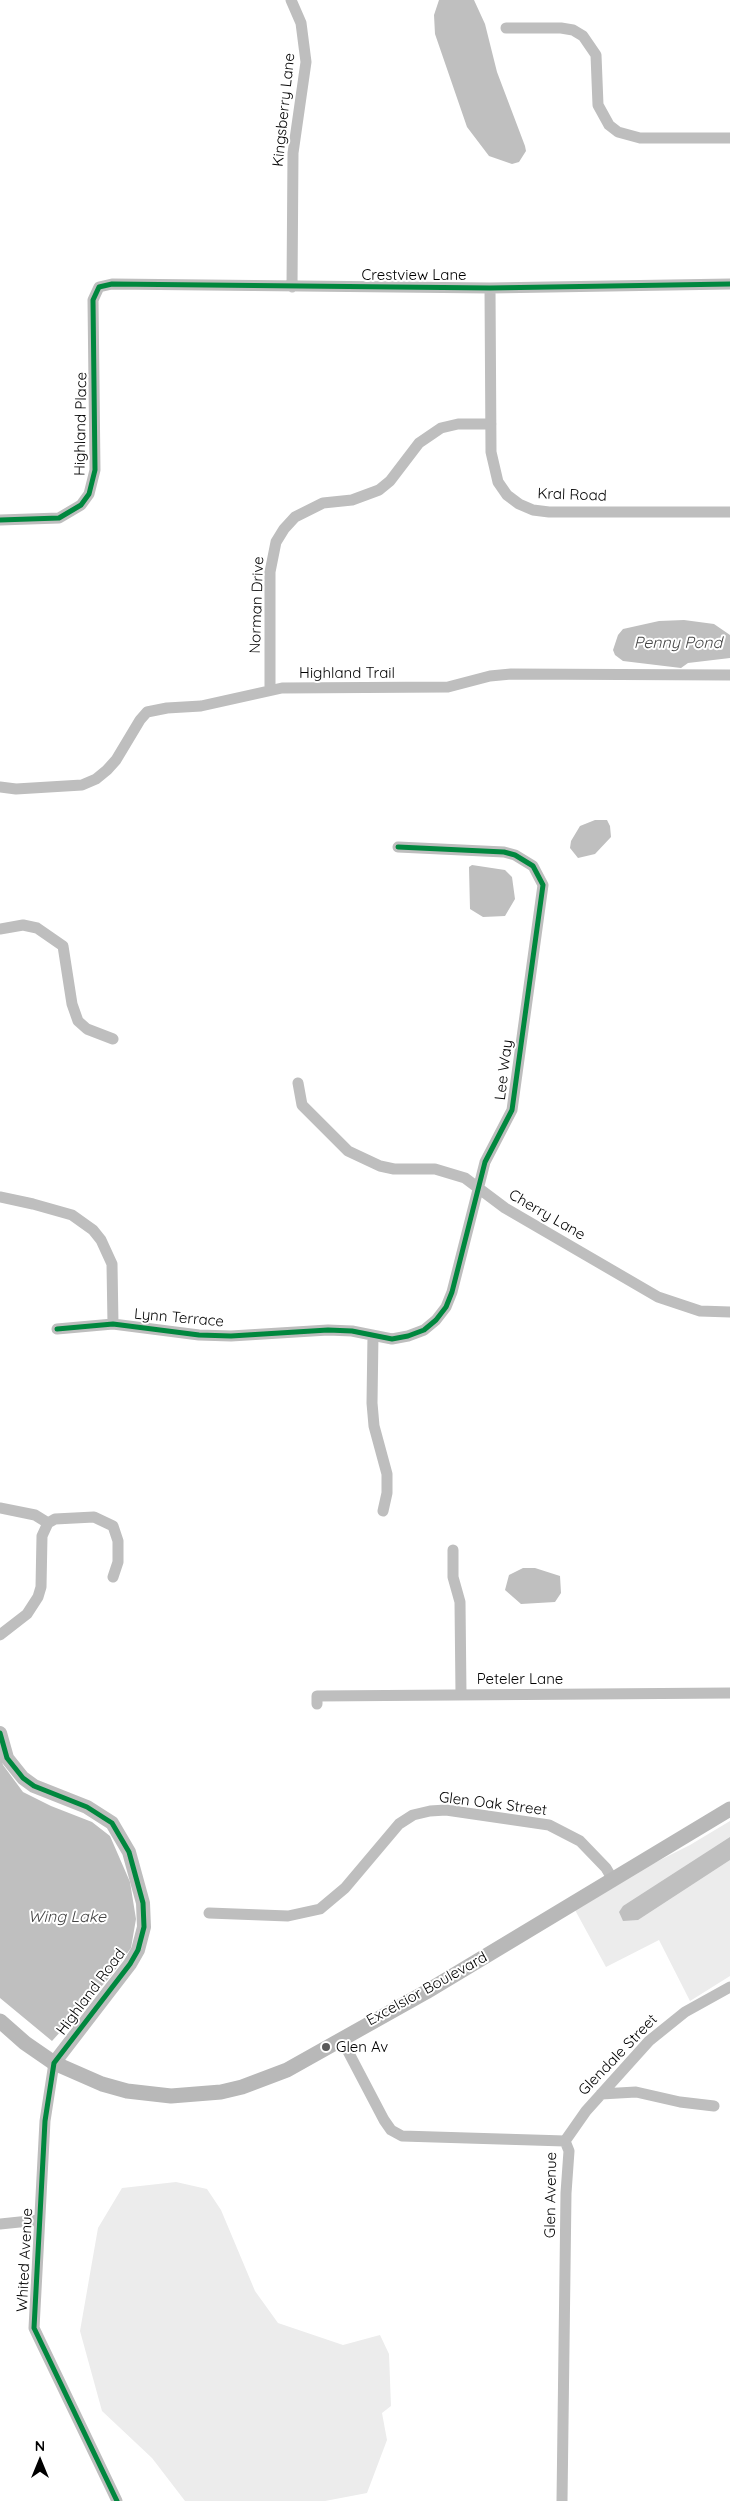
<!DOCTYPE html>
<html>
<head>
<meta charset="utf-8">
<style>
  body { margin:0 }
  #map { position:relative; width:730px; height:2501px; overflow:hidden; background:#fff; font-family:Quicksand,sans-serif }
  canvas { display:block }
  .north { position:absolute; left:15px; top:2436px; width:50px; height:50px; -webkit-text-stroke:4px #fff; paint-order:stroke; rotate:0deg; font-size:14px; font-weight:700; line-height:20px; text-align:center; color:#000 }
  .north::after { content:''; display:block; margin:auto; width:18px; height:22px; background:#000; clip-path:polygon(50% 0,100% 100%,50% 72%,0 100%) }
</style>
</head>
<body>
<div id="map">
<canvas width="730" height="2501"></canvas>
<div class="north">N</div>
</div>
<script>
const ctx = document.querySelector('canvas').getContext('2d');
ctx.lineJoin = 'round';
function paint(path, color) {
  ctx.fillStyle = color;
  ctx.fill(path, 'evenodd');
}
function poly(rows) {
  const path = new Path2D();
  for (const r of rows) {
    path.moveTo(r[0], r[1]);
    for (let i = 2; i < r.length; i += 2) path.lineTo(r[i], r[i + 1]);
  }
  return path;
}
function stroke(path, color, width, dash) {
  ctx.strokeStyle = color;
  ctx.lineWidth = width;
  ctx.lineCap = dash ? 'butt' : 'round';
  ctx.setLineDash(dash || []);
  ctx.stroke(path);
}
function drawText(font, color, halo, rows, align = 'center') {
  ctx.font = font + ' Quicksand,sans-serif';
  ctx.lineWidth = 4;
  ctx.setLineDash([]);
  ctx.textBaseline = 'middle';
  ctx.strokeStyle = halo;
  ctx.fillStyle = color;
  for (const [text, x, y, turn = 0] of rows) {
    ctx.save();
    ctx.translate(x, y);
    ctx.rotate((+turn || 0) * Math.PI / 180);
    ctx.textAlign = isNaN(turn) ? turn : align;
    if (halo) ctx.strokeText(text, 0, 0);
    ctx.fillText(text, 0, 0);
    ctx.restore();
  }
}
paint(poly([
  [730,1821,730,1976,690,2001,659,1940,606,1967,575,1910,642,1869,690,1845],
  [176,2182,207,2189,221,2210,255,2291,278,2323,343,2345,380,2335,389,2354,391,2406,382,2413,387,2440,367,2493,325,2501,185,2501,152,2458,102,2411,80,2331,98,2228,122,2188]
]), '#ececec');
paint(poly([
  [439,0,474,0,485,24,497,72,525,146,526,151,519,162,512,164,489,156,467,127,435,34,434,15],
  [684,620,714,624,730,635,730,658,688,663,681,668,623,661,615,655,613,650,618,635,623,629,659,621],
  [595,820,607,820,610,826,611,837,595,854,578,858,570,848,571,841,580,826],
  [472,865,505,870,512,877,515,899,505,916,483,917,470,909,469,867],
  [523,1568,535,1568,560,1576,561,1593,555,1602,521,1604,505,1590,509,1575],
  [0,1754,3,1765,23,1792,51,1806,92,1822,110,1836,130,1882,136,1919,131,1948,110,1977,52,2041,0,1998],
  [730,1837,730,1860,638,1920,623,1921,619,1912,623,1906]
]), '#bfbfbf');
stroke(poly([
  [291,0,301,23,306,62,293,153,292,287],
  [506,28,561,28,573,30,583,36,596,55,598,105,609,125,618,132,640,138,730,138],
  [490,288,491,452,498,482,507,495,519,504,533,510,549,512,730,512],
  [0,520,59,518,81,505,89,494,95,470,93,300,99,287,112,284,490,288,730,284],
  [270,690,270,572,276,542,284,529,295,517,323,503,352,500,379,490,390,481,419,443,441,428,458,424,491,424],
  [0,787,16,789,82,785,96,779,107,770,116,760,140,720,147,712,167,708,201,706,282,688,448,687,490,676,511,674,730,675],
  [0,929,23,925,37,928,63,946,72,1004,78,1021,87,1029,113,1039],
  [298,1083,302,1105,348,1151,380,1166,394,1169,435,1169,465,1178,505,1208,658,1297,700,1311,730,1312],
  [0,1197,33,1204,72,1215,93,1230,101,1240,112,1264,113,1324],
  [57,1329,113,1324,199,1335,231,1336,328,1330,352,1331,392,1339,408,1336,424,1330,436,1320,446,1307,452,1292,485,1162,512,1110,543,885,533,866,515,855,504,852,398,847],
  [373,1335,372,1403,374,1426,387,1474,387,1493,383,1511],
  [0,1508,35,1515,48,1523],
  [453,1550,453,1577,460,1602,461,1694],
  [0,1635,27,1614,38,1597,41,1587,42,1536,48,1523,55,1519,94,1517,113,1526,118,1541,118,1562,113,1577],
  [317,1704,317,1696,730,1693],
  [209,1913,288,1916,320,1909,345,1888,399,1824,413,1815,430,1811,446,1810,549,1825,580,1841,606,1868,613,1880],
  [341,2038,384,2120,391,2130,402,2136,565,2141],
  [54,2063,45,2121,34,2328,117,2501],
  [601,2094,636,2092,680,2102,714,2106],
  [565,2141,586,2111,649,2041,685,2012,730,1987],
  [0,2224,39,2220],
  [562,2501,566,2193,569,2151,565,2141]
]), '#bebebe', 11);
stroke(poly([
  [0,1733,7,1758,23,1778,34,1786,87,1807,112,1823,129,1852,143,1903,144,1927,138,1950,130,1964,54,2063]
]), '#bebebe', 14);
stroke(poly([
  [0,2021,25,2043,54,2063,102,2084,127,2091,171,2096,221,2092,242,2087,287,2070,426,1992,730,1809]
]), '#b8b8b8', 15);
stroke(poly([
  [0,520,59,518,81,505,89,494,95,470,93,300,99,287,112,284,490,288,730,284],
  [57,1329,113,1324,199,1335,231,1336,328,1330,352,1331,392,1339,408,1336,424,1330,436,1320,446,1307,452,1292,485,1162,512,1110,543,885,533,866,515,855,504,852,398,847],
  [0,1733,7,1758,23,1778,34,1786,87,1807,112,1823,129,1852,143,1903,144,1927,138,1950,130,1964,54,2063,45,2121,34,2328,117,2501]
]), '#00873e', 5);
for (const [x, y, r, color] of [
  [326,2047,5,"#595959"]
]) {
  const dot = new Path2D();
  dot.arc(x, y, r, 0, 2 * Math.PI);
  ctx.fillStyle = color;
  ctx.fill(dot);
  stroke(dot, '#fff', 2);
}
drawText('15px', '#000', '#fff', [
  ["Kingsberry Lane",284,110,-84],
  ["Crestview Lane",414,275],
  ["Highland Place",81,424,-89],
  ["Kral Road",572,495,2],
  ["Norman Drive",257,605,-88],
  ["Highland Trail",347,673],
  ["Lee Way",504,1070,-83],
  ["Cherry Lane",547,1215,30],
  ["Lynn Terrace",179,1318,5],
  ["Peteler Lane",520,1679],
  ["Glen Oak Street",493,1804,7],
  ["Excelsior Boulevard",427,1989,-29],
  ["Highland Road",91,1992,-53],
  ["Glendale Street",618,2055,-46],
  ["Glen Avenue",551,2195,-89],
  ["Whited Avenue",25,2260,-87]
]);
drawText('15px', '#000', '#fff', [
  ["Glen Av",336,2047]
], 'left');
drawText('italic 16px', '#444', '#fff', [
  ["Penny Pond",678,643],
  ["Wing Lake",67,1917]
]);
</script>
</body>
</html>
